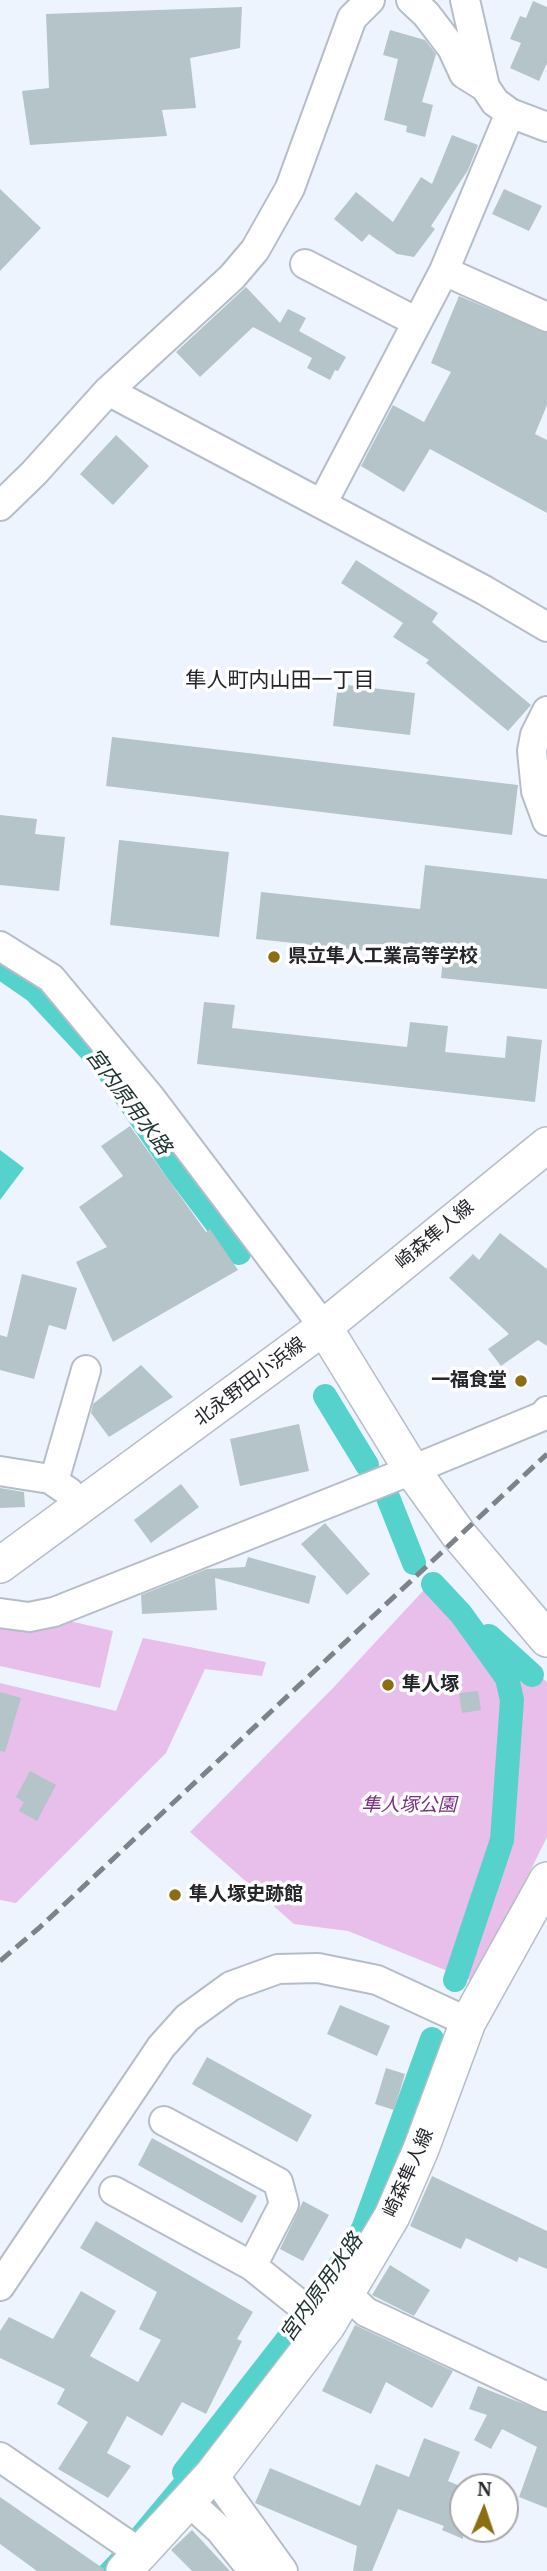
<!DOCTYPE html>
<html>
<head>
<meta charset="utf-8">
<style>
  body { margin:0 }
  #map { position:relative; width:547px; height:2571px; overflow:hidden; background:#eef4fd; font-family:"PT Serif",serif }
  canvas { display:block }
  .north { position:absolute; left:449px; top:2473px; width:70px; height:70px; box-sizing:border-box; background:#fff; border:2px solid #a7a8aa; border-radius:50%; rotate:2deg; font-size:19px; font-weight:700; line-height:28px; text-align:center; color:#24262b }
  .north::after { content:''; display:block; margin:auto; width:24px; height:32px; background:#8a6e0f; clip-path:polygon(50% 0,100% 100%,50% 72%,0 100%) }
</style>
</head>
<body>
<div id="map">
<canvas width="547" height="2571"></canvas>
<div class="north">N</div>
</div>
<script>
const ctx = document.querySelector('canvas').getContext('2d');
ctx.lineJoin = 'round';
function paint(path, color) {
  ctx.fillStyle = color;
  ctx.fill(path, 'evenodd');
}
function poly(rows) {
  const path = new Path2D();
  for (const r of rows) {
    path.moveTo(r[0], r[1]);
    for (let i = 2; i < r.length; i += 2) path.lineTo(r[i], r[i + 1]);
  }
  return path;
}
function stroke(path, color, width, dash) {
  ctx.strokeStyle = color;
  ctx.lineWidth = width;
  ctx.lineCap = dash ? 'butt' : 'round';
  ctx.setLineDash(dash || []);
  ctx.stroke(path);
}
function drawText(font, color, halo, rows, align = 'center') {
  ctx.font = font + ' "PT Serif","Noto Sans JP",serif';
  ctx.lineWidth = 7;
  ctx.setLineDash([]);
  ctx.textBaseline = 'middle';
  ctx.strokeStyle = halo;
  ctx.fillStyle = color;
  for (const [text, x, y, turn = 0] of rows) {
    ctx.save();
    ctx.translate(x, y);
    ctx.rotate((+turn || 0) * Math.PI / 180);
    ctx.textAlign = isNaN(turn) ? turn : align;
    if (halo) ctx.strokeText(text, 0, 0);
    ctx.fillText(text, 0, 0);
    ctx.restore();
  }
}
paint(poly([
  [434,1579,509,1652,547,1682,547,1837,475,1982,348,1931,294,1924,190,1832,333,1688],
  [17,1609,113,1631,100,1688,0,1666,0,1622],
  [143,1638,266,1662,262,1676,205,1669,166,1753,16,1903,0,1900,0,1683,116,1711]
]), '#e8beeb');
paint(poly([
  [0,1150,24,1168,0,1200]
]), '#55d2cc');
stroke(poly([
  [134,2532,184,2472],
  [100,2571,119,2551]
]), '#55d2cc', 7);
stroke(poly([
  [0,967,35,991,105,1066,177,1171,239,1253],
  [325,1396,367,1465],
  [387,1495,414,1563],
  [433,1584,461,1614,507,1678,512,1700,502,1840,455,1980],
  [489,1636,532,1675],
  [184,2472,318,2300,363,2229,432,2039],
  [219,2506,244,2539]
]), '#55d2cc', 24);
paint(poly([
  [533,1,547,7,547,63,539,81,510,68,521,43,510,39,520,16,526,18],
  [242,7,240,48,190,58,196,108,162,110,167,136,30,145,22,91,49,88,46,14],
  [390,30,425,40,436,54,422,102,433,105,425,137,406,132,407,126,384,120,398,59,383,55],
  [452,135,478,145,468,170,431,226,435,229,414,257,397,254,369,234,362,242,334,219,356,192,393,222,421,177,432,184],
  [0,189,41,228,0,271],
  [504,189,542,206,529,231,492,214],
  [246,287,280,323,288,309,306,318,299,331,346,357,338,371,335,370,330,380,307,368,312,358,253,327,200,377,176,352],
  [459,296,547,333,547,405,535,434,547,440,547,513,430,449,404,492,361,466,393,405,424,422,451,372,431,363],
  [116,435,149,466,113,505,80,474],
  [356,560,438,613,432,622,531,705,508,731,426,663,429,660,393,637,403,623,341,583],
  [338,684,415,693,410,735,333,726],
  [112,737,518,785,512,835,106,786],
  [0,815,37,819,35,834,65,837,59,891,0,885],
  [119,840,229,852,219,937,110,925],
  [425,865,547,879,547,989,441,978,443,959,256,939,261,892,420,909],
  [204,1002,235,1005,232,1028,407,1047,410,1022,448,1026,445,1052,505,1058,507,1036,542,1040,535,1102,197,1064],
  [130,1126,206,1232,210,1229,238,1270,113,1342,76,1262,107,1247,79,1207,123,1176,101,1146],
  [500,1233,547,1269,547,1346,538,1340,501,1366,488,1349,509,1334,449,1278,473,1254,479,1260],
  [22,1274,77,1288,66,1330,49,1325,34,1379,0,1370,0,1335,7,1337],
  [141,1365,173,1397,109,1437,91,1413,93,1404],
  [299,1424,309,1471,240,1486,230,1439],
  [181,1484,199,1507,151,1543,134,1520],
  [0,1488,24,1492,25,1507,0,1508],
  [325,1523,370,1574,347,1595,301,1544],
  [248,1557,316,1576,309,1604,215,1578,217,1610,142,1614,141,1595,207,1569,245,1567],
  [478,1691,481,1710,462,1713,459,1693],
  [0,1692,21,1698,5,1752,0,1751],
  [30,1771,56,1785,37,1821,19,1811,24,1802,16,1797],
  [340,2005,390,2026,377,2056,327,2034],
  [207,2057,312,2115,297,2142,192,2084],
  [386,2068,405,2074,394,2110,375,2104],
  [152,2138,257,2196,242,2223,138,2165],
  [432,2176,547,2231,547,2269,519,2257,517,2262,466,2238,461,2249,410,2226],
  [303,2201,329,2215,303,2261,280,2249],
  [96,2221,253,2312,237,2339,242,2341,206,2414,182,2402,162,2436,127,2416,107,2453,131,2466,108,2498,58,2469,88,2422,57,2404,65,2389,0,2358,0,2331,9,2317,53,2339,81,2291,116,2311,90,2356,138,2382,161,2340,139,2329,157,2292,80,2248],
  [390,2265,430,2290,414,2316,372,2295],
  [355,2325,453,2371,432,2408,386,2382,371,2414,322,2391],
  [478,2386,547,2413,547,2508,519,2497,537,2447,502,2429,491,2449,474,2440,487,2415,469,2409],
  [424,2438,460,2452,448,2481,460,2486,463,2480,463,2539,442,2530,444,2526,398,2509,372,2571,353,2571,357,2546,255,2503,270,2468,360,2506,376,2464,409,2477],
  [0,2497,104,2569,104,2571,37,2571,0,2544],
  [192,2530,230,2571,192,2571,171,2550]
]), '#b5c4c9');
const minor = poly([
  [411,0,426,14,452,48,464,74,485,87],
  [465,0,485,87,495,102,510,113,547,127],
  [305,264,417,322],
  [444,271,547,317],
  [108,391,484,590,547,627],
  [322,504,444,271,510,113],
  [0,506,34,473,108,391,232,277,255,250,290,188,352,18,370,0],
  [547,711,535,735,532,751,536,791,547,821],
  [0,946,51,978,150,1097,324,1327],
  [0,1471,50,1479,69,1492],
  [54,1481,86,1370],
  [0,1613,29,1617,54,1612,412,1470,543,1416,547,1411],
  [164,2121,278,2182,284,2204,252,2266,327,2326],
  [114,2191,252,2266],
  [0,2286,161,2047,187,2018,231,1986,278,1969,318,1968,377,1980,468,2022],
  [346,2293,366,2312,547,2397],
  [0,2457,140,2553],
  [213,2474,283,2571],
  [188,2501,220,2530,253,2571]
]);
const major = poly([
  [324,1327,412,1470,459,1535,547,1639],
  [0,1565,324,1327,547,1145],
  [124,2571,213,2474,327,2326,392,2216,421,2149,468,2022,547,1880]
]);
stroke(minor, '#b5bdc8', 32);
stroke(major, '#b5bdc8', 38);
stroke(minor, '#fff', 28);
stroke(major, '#fff', 35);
stroke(poly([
  [0,1961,39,1928,547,1454]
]), '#7e8289', 5, [14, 7]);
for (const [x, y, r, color] of [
  [274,957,7,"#8a6e0f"],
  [521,1381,7,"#8a6e0f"],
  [388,1685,7,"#8a6e0f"],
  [175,1895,7,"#8a6e0f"]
]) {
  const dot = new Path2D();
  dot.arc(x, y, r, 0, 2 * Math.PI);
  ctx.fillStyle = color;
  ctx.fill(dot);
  stroke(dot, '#fff', 2.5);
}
drawText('bold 19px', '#24262b', '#fff', [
  ["県立隼人工業高等学校",288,957],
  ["一福食堂",507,1381,"right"],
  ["隼人塚",402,1685],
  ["隼人塚史跡館",189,1895]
], 'left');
drawText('19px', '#24262b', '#fff', [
  ["崎森隼人線",435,1235,-40],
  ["北永野田小浜線",250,1382,-37],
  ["崎森隼人線",409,2173,-66]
]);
drawText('italic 19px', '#793380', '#fff', [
  ["隼人塚公園",409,1806]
]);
drawText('21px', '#24262b', '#fff', [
  ["隼人町内山田一丁目",280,681]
]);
drawText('italic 21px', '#1d3331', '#fff', [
  ["宮内原用水路",128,1102,53],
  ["宮内原用水路",322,2288,-55]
]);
</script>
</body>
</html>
